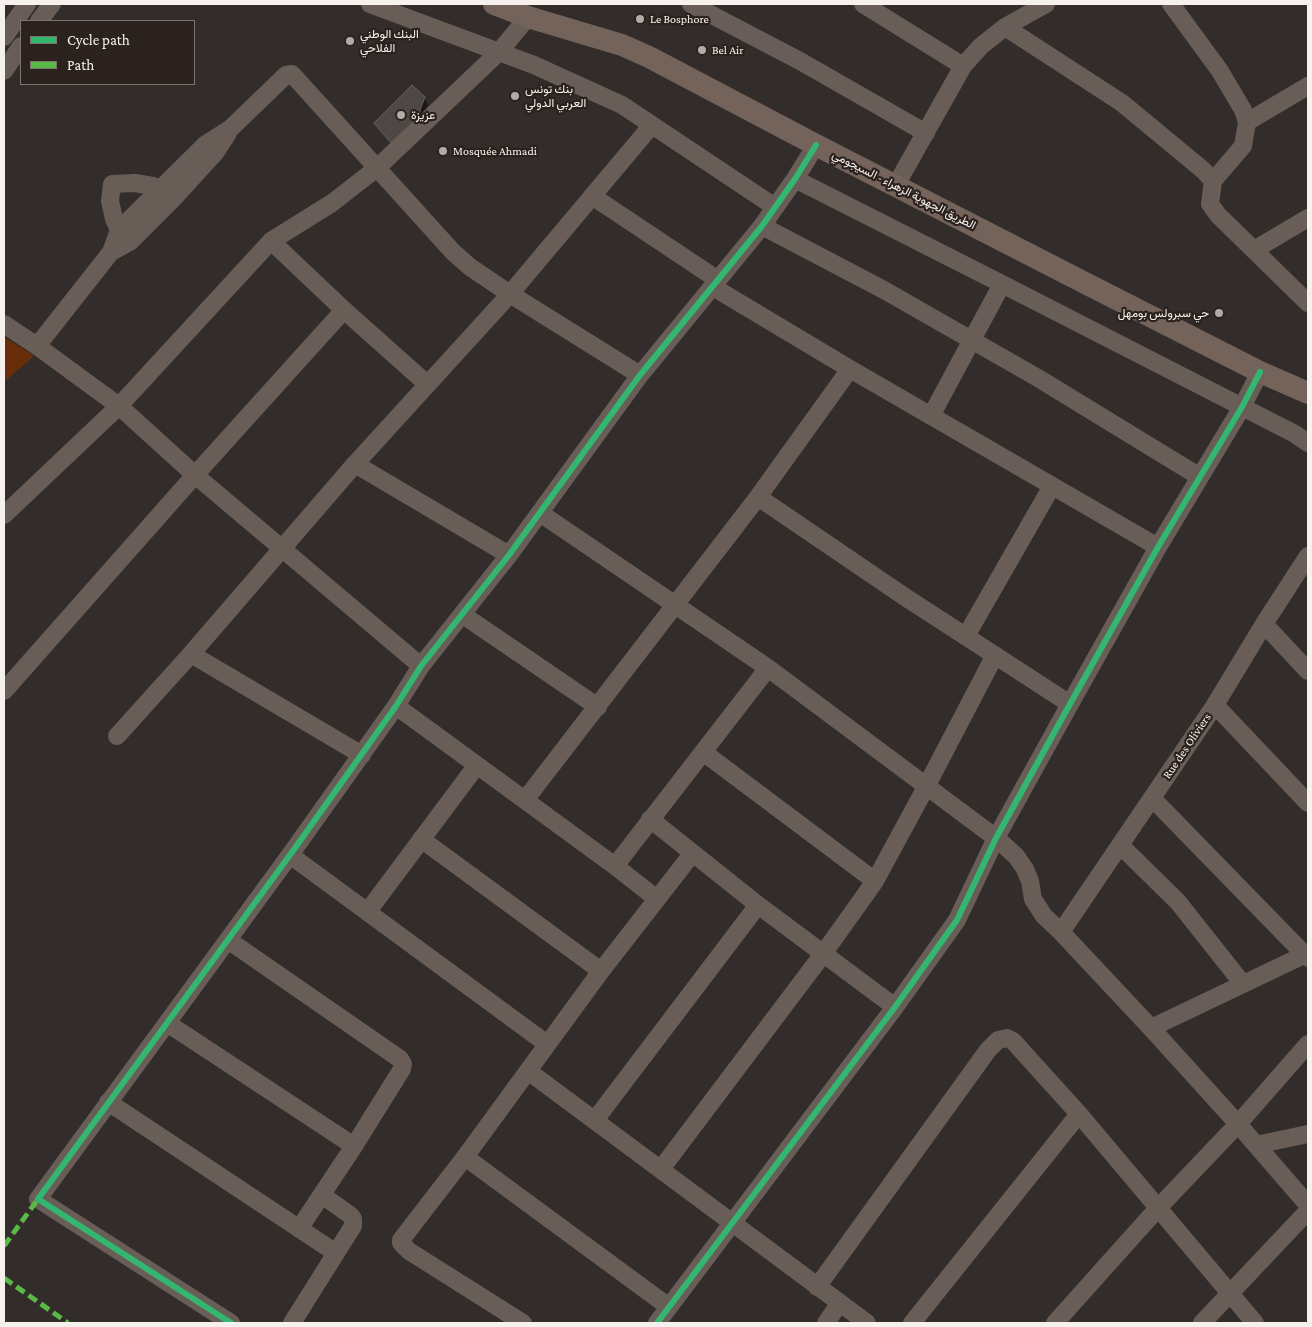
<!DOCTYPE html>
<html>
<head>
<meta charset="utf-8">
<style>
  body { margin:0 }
  #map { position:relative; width:1312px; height:1327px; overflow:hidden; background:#322c2a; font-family:"Crimson Pro",serif }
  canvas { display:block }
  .frame { position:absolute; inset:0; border:5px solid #f7f1ee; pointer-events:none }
  .legend { position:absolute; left:20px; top:20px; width:175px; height:65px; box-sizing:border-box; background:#2b221e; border:1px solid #7d7571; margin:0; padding:6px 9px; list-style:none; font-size:15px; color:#f7f1ee }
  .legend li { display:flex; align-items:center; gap:10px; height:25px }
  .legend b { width:25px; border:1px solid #7d7571 }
</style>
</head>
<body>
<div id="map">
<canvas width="1312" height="1327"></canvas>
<div class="frame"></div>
<ul class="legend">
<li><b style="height:6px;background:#33b770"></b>Cycle path</li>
<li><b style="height:6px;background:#58b947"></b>Path</li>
</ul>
</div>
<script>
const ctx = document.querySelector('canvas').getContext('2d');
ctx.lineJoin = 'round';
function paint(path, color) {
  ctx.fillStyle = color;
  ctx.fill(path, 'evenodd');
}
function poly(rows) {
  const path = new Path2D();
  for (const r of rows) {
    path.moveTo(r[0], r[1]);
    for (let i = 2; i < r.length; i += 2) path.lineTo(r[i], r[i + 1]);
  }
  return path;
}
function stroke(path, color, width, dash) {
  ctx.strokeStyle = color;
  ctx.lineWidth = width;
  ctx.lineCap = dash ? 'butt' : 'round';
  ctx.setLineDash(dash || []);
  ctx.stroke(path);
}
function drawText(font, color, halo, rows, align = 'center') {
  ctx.font = font + ' "Crimson Pro",Vazirmatn,serif';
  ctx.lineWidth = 4.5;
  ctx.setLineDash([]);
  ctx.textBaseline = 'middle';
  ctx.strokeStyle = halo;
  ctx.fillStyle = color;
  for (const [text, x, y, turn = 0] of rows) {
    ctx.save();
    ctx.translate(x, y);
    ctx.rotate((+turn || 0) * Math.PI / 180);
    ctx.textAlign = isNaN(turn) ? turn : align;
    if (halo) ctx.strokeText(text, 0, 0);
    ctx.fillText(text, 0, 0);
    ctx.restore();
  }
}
paint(poly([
  [4,337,34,356,4,382]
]), '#672e09');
paint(poly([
  [424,98,428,105,423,117,395,148,375,123]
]), '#0007');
const building = poly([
  [412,85,425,97,420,110,422,121,402,141,390,142,374,123,412,85]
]);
paint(building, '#4d4846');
stroke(building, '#65605e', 1);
stroke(poly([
  [370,4,534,65,622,105,775,207],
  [691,4,800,61,926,133],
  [863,4,963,66],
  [39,21,52,4],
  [1005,27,1122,103,1203,170,1213,181,1243,146,1247,122,1243,110,1220,71,1171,4],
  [4,37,27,4],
  [4,71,21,46],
  [1247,122,1308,86],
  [795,179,1002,284],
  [1213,181,1210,204,1218,215,1308,303],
  [896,185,963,66,981,46,1005,27,1046,4],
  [592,196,718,280],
  [762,226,884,290,1038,378,1200,477],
  [119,230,114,219,110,201,112,184,135,183,153,186,165,195],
  [271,241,344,310,427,384],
  [1254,250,1308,218],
  [111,252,131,241,172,200,215,153,228,133],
  [713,287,850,369,1158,547],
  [4,324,37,346,119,406,195,475,421,666],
  [37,346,111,252,119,230,206,144,231,128,286,75,292,74,453,252,470,267,510,294,640,375],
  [931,416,1002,284,1295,434,1308,443],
  [355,464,509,555],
  [758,497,905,597,1070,704],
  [540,513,768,668,996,838,1016,856,1025,869,1030,881,1033,899,1044,916,1061,932,1151,1028,1238,1124,1308,1205],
  [4,515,119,406,271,241,332,203,377,168,499,52,528,17],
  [463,615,598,707],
  [1264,624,1308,671],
  [966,636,1052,486],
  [4,691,195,475,344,310],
  [1215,705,1308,803],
  [396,706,615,866,657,899],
  [117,736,191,654],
  [703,752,875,881,926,787,995,655],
  [362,755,191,654,355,464,510,294,652,125],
  [1152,798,1308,958],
  [525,800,758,497,850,369],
  [650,819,758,905,895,1007],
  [421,839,601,971],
  [1120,845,1178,902,1243,984],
  [290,855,547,1044],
  [615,866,768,668],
  [368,911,477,765],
  [1061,932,1215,705,1264,624,1308,556],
  [228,940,400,1059,403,1064,402,1069,354,1146,299,1229],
  [167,1023,354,1146],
  [1151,1028,1304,955],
  [528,1071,867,1323],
  [108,1102,336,1253],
  [595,1120,758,905],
  [1256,1145,1308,1134],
  [465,1157,669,1307],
  [661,1169,823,954,875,881],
  [817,1287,988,1050,998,1040,1007,1038,1013,1041,1079,1114,1255,1323],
  [231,1323,38,1199,290,855,396,706,421,666,509,555,640,375,762,226,795,179,816,145],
  [292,1323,353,1226,353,1219,350,1215,322,1195],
  [523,1323,409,1251,401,1243,401,1240,465,1157,601,971,692,854],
  [657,1323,895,1007,957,920,996,838,1070,704,1158,547,1242,407,1260,372],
  [826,1323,839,1304],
  [912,1323,1079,1114],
  [1055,1323,1158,1208,1238,1124,1308,1044],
  [1202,1323,1308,1211]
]), '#685d57', 18);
stroke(poly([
  [494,4,528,17,622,45,649,57,816,145,1087,284,1260,372,1308,393]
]), '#74635b', 22);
stroke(poly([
  [4,1246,38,1199],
  [4,1278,68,1323]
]), '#58b947', 5, [10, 5]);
stroke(poly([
  [231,1323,38,1199,290,855,396,706,421,666,509,555,640,375,762,226,795,179,816,145],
  [657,1323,895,1007,957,920,996,838,1070,704,1158,547,1242,407,1260,372]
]), '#33b770', 6);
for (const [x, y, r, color] of [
  [640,19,5,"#b2aca9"],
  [350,41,5,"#b2aca9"],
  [702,50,5,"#b2aca9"],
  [515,96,5,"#b2aca9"],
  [401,115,5,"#b2aca9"],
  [443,151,5,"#b2aca9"],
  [1219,313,5,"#b2aca9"]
]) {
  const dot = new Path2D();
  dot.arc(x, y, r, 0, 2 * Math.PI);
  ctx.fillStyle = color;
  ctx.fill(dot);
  stroke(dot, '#2b221e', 2);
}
drawText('12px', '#f7f1ee', '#2b221e', [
  ["Le Bosphore",650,19],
  ["البنك الوطني",360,34],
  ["الفلاحي",360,48],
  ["Bel Air",712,50],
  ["بنك تونس",525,89],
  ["العربي الدولي",525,103],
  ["عزيزة",411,115],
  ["Mosquée Ahmadi",453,151],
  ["حي سبرولس بومهل",1209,313,"right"]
], 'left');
drawText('12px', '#f7f1ee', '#2b221e', [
  ["الطريق الجهوية الزهراء - السيجومي",904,190,27],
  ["Rue des Oliviers",1187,746,-56]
]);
</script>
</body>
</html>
